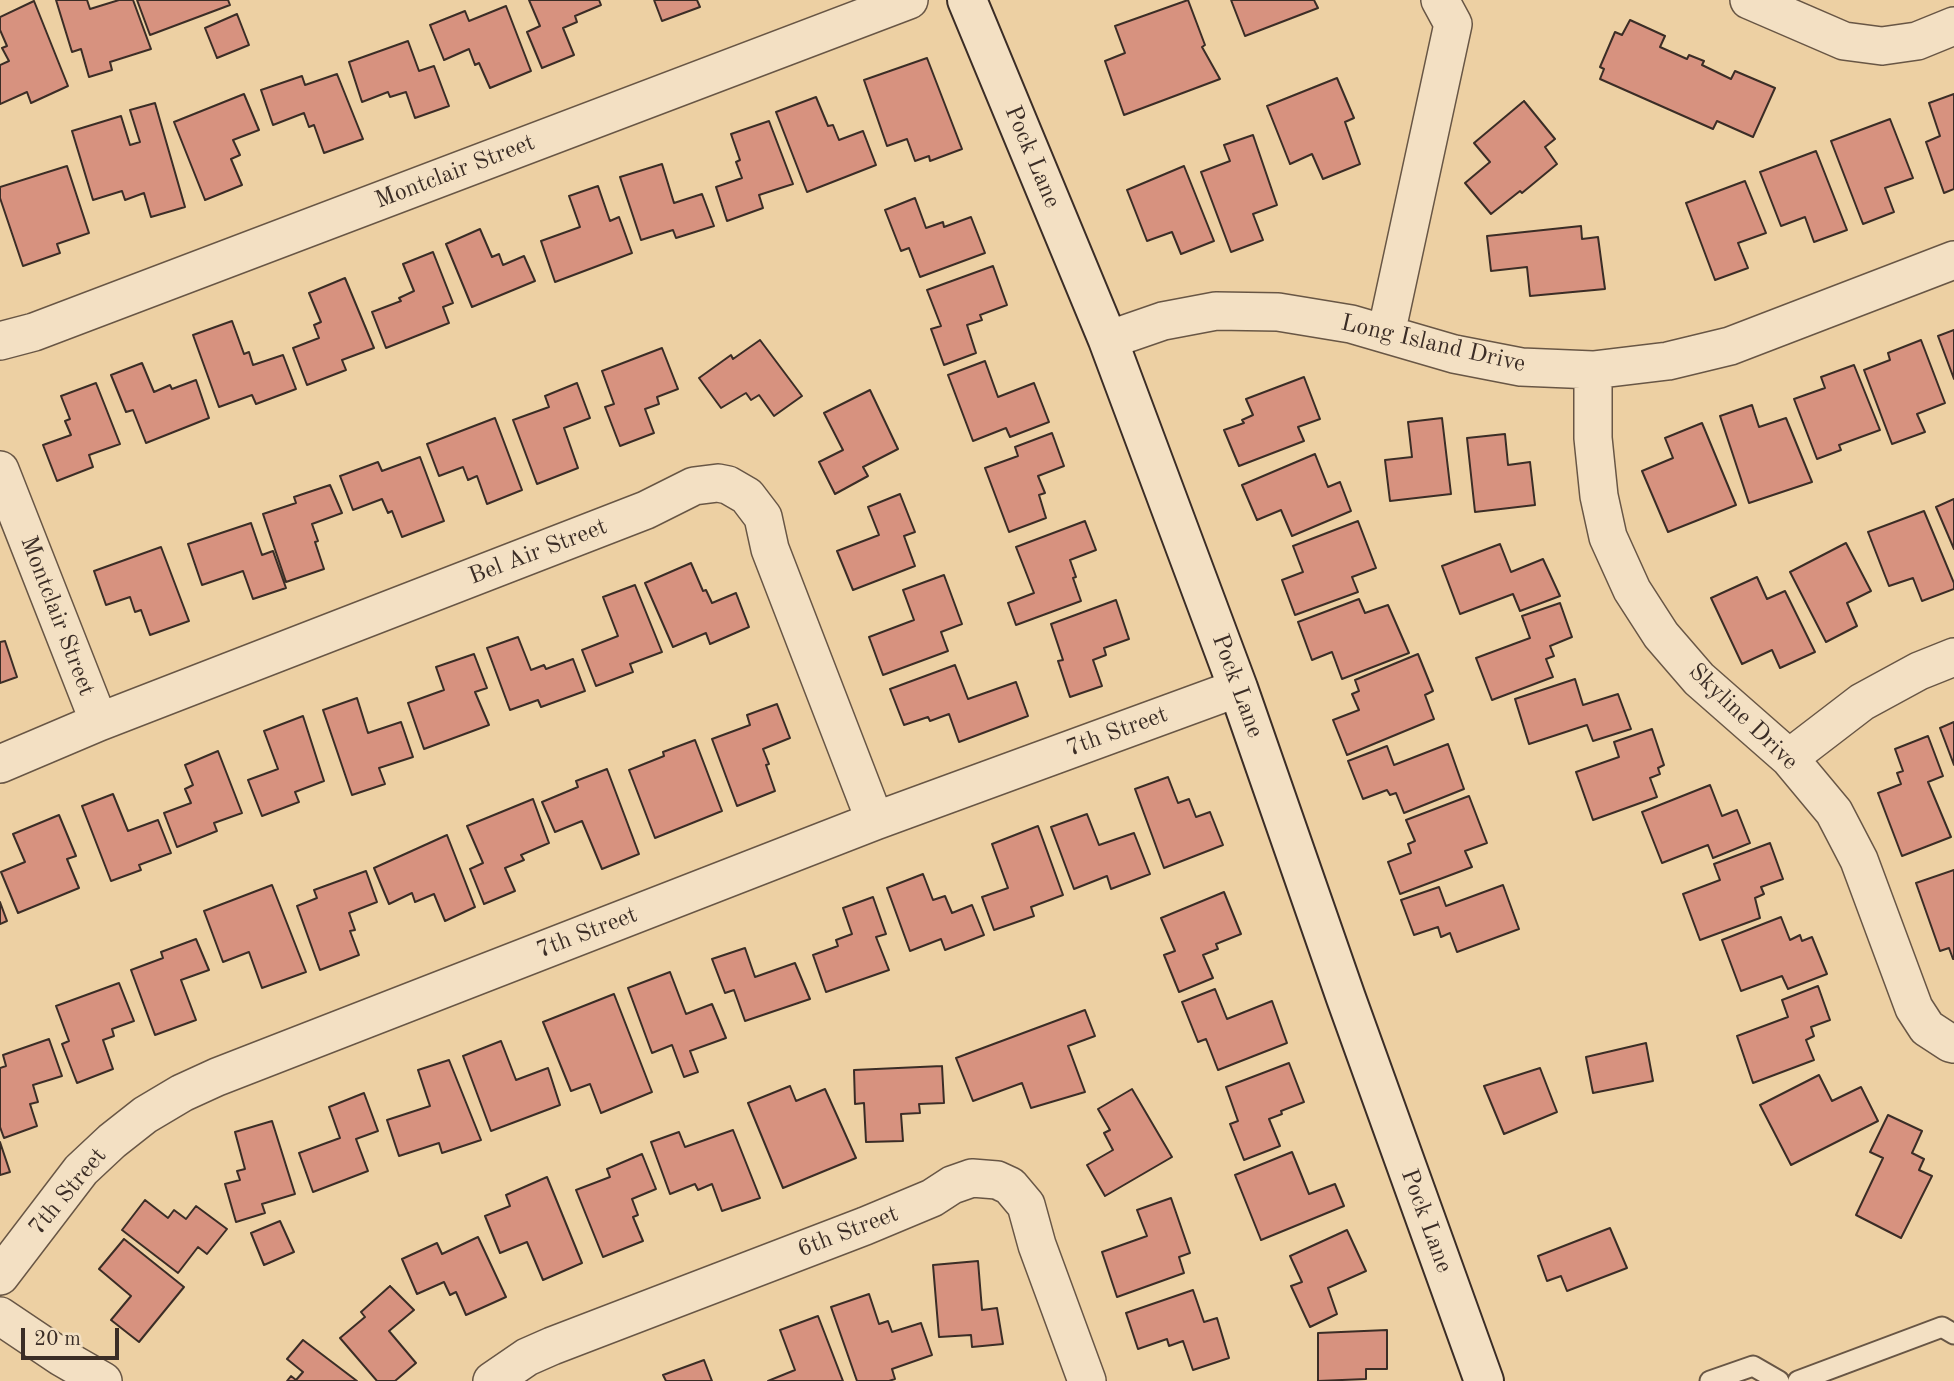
<!DOCTYPE html>
<html>
<head>
<meta charset="utf-8">
<style>
  body { margin:0 }
  #map { position:relative; width:1954px; height:1381px; overflow:hidden; background:#edd0a3; font-family:"Old Standard TT",serif }
  canvas { display:block }
  .scale { position:absolute; left:21px; top:1328px; width:98px; height:32px; box-sizing:border-box; border:4px solid #3b2d26; border-top:0; padding-left:9px; font-size:21px; line-height:24px; white-space:nowrap; color:#3b2d26; -webkit-text-stroke:5px #f3e0c3; paint-order:stroke }
</style>
</head>
<body>
<div id="map">
<canvas width="1954" height="1381"></canvas>
<div class="scale">20 m</div>
</div>
<script>
const ctx = document.querySelector('canvas').getContext('2d');
ctx.lineJoin = 'round';
function paint(path, color) {
  ctx.fillStyle = color;
  ctx.fill(path, 'evenodd');
}
function poly(rows) {
  const path = new Path2D();
  for (const r of rows) {
    path.moveTo(r[0], r[1]);
    for (let i = 2; i < r.length; i += 2) path.lineTo(r[i], r[i + 1]);
  }
  return path;
}
function stroke(path, color, width, dash) {
  ctx.strokeStyle = color;
  ctx.lineWidth = width;
  ctx.lineCap = dash ? 'butt' : 'round';
  ctx.setLineDash(dash || []);
  ctx.stroke(path);
}
function drawText(font, color, halo, rows, align = 'center') {
  ctx.font = font + ' "Old Standard TT",serif';
  ctx.lineWidth = 5;
  ctx.setLineDash([]);
  ctx.textBaseline = 'middle';
  ctx.strokeStyle = halo;
  ctx.fillStyle = color;
  for (const [text, x, y, turn = 0] of rows) {
    ctx.save();
    ctx.translate(x, y);
    ctx.rotate((+turn || 0) * Math.PI / 180);
    ctx.textAlign = isNaN(turn) ? turn : align;
    if (halo) ctx.strokeText(text, 0, 0);
    ctx.fillText(text, 0, 0);
    ctx.restore();
  }
}
const building = poly([
  [56,0,87,0,90,9,119,0,133,0,151,49,110,62,112,70,89,77,81,49,72,52,56,0],
  [137,0,228,0,230,5,150,35,137,0],
  [529,0,599,0,601,5,575,16,577,22,563,28,574,55,542,68,527,32,540,26,529,0],
  [654,0,697,0,700,7,662,21,654,0],
  [1188,0,1205,45,1202,47,1220,79,1124,115,1105,61,1125,53,1115,26,1188,0],
  [1231,0,1314,0,1318,8,1245,36,1231,0],
  [34,1,68,86,31,103,27,92,0,104,0,65,9,61,2,48,7,46,0,30,0,17,34,1],
  [506,6,531,71,490,88,479,63,475,65,469,49,444,60,430,25,465,11,469,21,506,6],
  [237,14,249,45,217,58,205,28,237,14],
  [1630,20,1665,36,1660,47,1687,59,1689,55,1704,61,1702,65,1731,79,1735,71,1775,88,1753,137,1717,121,1713,129,1600,79,1604,69,1600,67,1615,32,1622,35,1630,20],
  [408,41,419,71,434,66,449,106,415,118,406,92,390,97,388,92,362,102,349,62,408,41],
  [927,58,962,149,930,161,929,156,915,161,907,139,887,146,864,80,927,58],
  [337,74,363,139,324,153,314,125,309,127,304,113,273,125,261,90,302,76,305,85,337,74],
  [1337,78,1354,118,1345,122,1360,164,1323,179,1312,154,1290,164,1267,106,1337,78],
  [244,94,259,130,233,140,240,155,231,159,242,185,205,200,174,122,244,94],
  [1954,94,1954,189,1944,193,1926,142,1940,136,1929,103,1954,94],
  [816,97,828,126,833,125,839,140,863,131,876,165,807,192,776,112,816,97],
  [1524,101,1555,139,1545,147,1557,164,1522,193,1520,191,1491,214,1465,183,1490,162,1474,143,1524,101],
  [155,103,185,207,151,217,144,193,125,200,122,191,93,200,72,131,121,116,130,145,140,142,130,110,155,103],
  [1890,119,1913,178,1885,188,1894,212,1863,224,1831,141,1890,119],
  [769,121,793,184,759,195,763,208,727,221,716,187,742,178,736,162,740,160,731,134,769,121],
  [1253,135,1277,205,1253,214,1263,240,1231,252,1201,172,1230,161,1224,145,1253,135],
  [1816,151,1847,230,1814,242,1805,217,1781,226,1760,172,1816,151],
  [662,164,674,203,702,194,714,226,676,238,673,230,641,240,620,177,662,164],
  [67,166,89,233,57,244,60,253,23,266,0,198,0,187,67,166],
  [1184,166,1214,241,1181,254,1172,232,1147,241,1127,190,1184,166],
  [1745,181,1766,233,1738,243,1748,268,1715,280,1686,203,1745,181],
  [598,186,610,221,619,217,632,253,555,282,541,241,580,227,569,196,598,186],
  [915,198,926,228,943,222,944,227,971,217,985,253,920,277,909,248,901,251,885,210,915,198],
  [1581,226,1582,239,1598,237,1605,289,1530,296,1527,267,1491,271,1487,236,1581,226],
  [480,229,492,257,499,254,503,265,524,256,535,281,472,307,446,244,480,229],
  [433,252,453,303,443,307,449,323,386,348,372,312,401,301,399,298,414,291,403,264,433,252],
  [993,266,1007,305,980,315,982,320,967,325,976,353,944,365,931,329,941,326,927,290,993,266],
  [345,278,374,348,342,360,346,370,307,385,293,348,319,338,314,325,321,322,309,293,345,278],
  [232,321,244,354,249,352,253,365,283,355,296,389,256,404,252,395,219,407,193,335,232,321],
  [1954,330,1954,379,1938,336,1954,330],
  [760,340,802,396,774,416,759,395,751,400,746,393,721,408,699,378,731,355,733,359,760,340],
  [1921,340,1945,403,1917,414,1925,432,1892,444,1864,370,1890,360,1888,353,1921,340],
  [662,348,678,389,657,397,659,404,645,409,654,433,620,446,605,407,614,404,602,371,662,348],
  [985,361,998,397,1034,383,1049,422,1010,437,1006,428,973,441,948,375,985,361],
  [142,363,154,392,170,385,172,389,196,380,209,418,146,443,133,410,126,412,111,375,142,363],
  [1854,365,1880,430,1839,445,1841,450,1817,459,1794,399,1825,388,1821,377,1854,365],
  [1304,377,1320,419,1298,427,1304,441,1239,466,1224,430,1244,423,1242,420,1253,415,1246,399,1304,377],
  [96,383,120,444,89,455,93,467,57,481,43,445,71,435,65,421,70,419,61,396,96,383],
  [577,383,590,418,564,428,578,468,537,484,513,420,549,407,545,396,577,383],
  [870,390,898,449,863,467,868,476,835,494,819,462,843,450,824,413,870,390],
  [1752,405,1759,427,1786,418,1812,482,1749,503,1720,416,1752,405],
  [495,418,522,490,487,504,477,476,468,480,463,467,439,476,427,444,495,418],
  [1442,418,1451,494,1390,501,1385,460,1412,457,1408,422,1442,418],
  [1702,423,1736,505,1668,532,1642,471,1673,458,1665,438,1702,423],
  [1052,433,1064,466,1038,476,1045,493,1039,495,1046,518,1009,532,985,468,1018,456,1015,447,1052,433],
  [1505,434,1508,465,1530,462,1535,505,1475,512,1467,438,1505,434],
  [1315,454,1328,487,1340,482,1351,511,1292,536,1281,510,1257,520,1242,485,1315,454],
  [420,457,444,521,402,537,392,511,388,513,382,499,353,510,340,476,378,462,382,471,420,457],
  [330,485,342,513,312,524,318,541,315,542,324,569,286,582,263,514,296,503,294,497,330,485],
  [900,494,915,532,904,536,915,566,853,590,837,551,879,535,868,507,900,494],
  [1954,499,1954,549,1936,507,1954,499],
  [1924,511,1954,583,1954,589,1922,601,1913,578,1889,586,1868,532,1924,511],
  [1085,521,1096,550,1070,560,1076,577,1073,578,1081,601,1016,625,1008,603,1034,593,1016,547,1085,521],
  [1358,521,1376,568,1352,577,1358,592,1295,615,1282,580,1303,572,1293,546,1358,521],
  [251,523,262,555,273,551,286,588,253,599,243,571,202,585,188,544,251,523],
  [1846,543,1871,591,1847,603,1857,626,1826,642,1790,572,1846,543],
  [1500,544,1511,572,1543,559,1560,596,1520,611,1513,594,1460,614,1442,566,1500,544],
  [161,547,189,621,150,635,141,610,135,612,130,597,106,605,94,571,161,547],
  [691,563,703,591,706,590,712,603,736,593,749,627,710,644,706,633,673,647,645,583,691,563],
  [944,575,962,624,941,632,948,651,883,675,869,637,914,620,903,590,944,575],
  [1757,577,1767,599,1785,591,1815,652,1780,668,1772,650,1742,664,1711,598,1757,577],
  [635,585,662,652,630,664,633,672,596,686,582,650,618,636,603,597,635,585],
  [1359,599,1365,613,1388,605,1409,653,1342,679,1332,652,1312,660,1298,622,1359,599],
  [1116,600,1129,639,1104,648,1106,655,1093,660,1102,686,1070,697,1058,661,1063,660,1051,624,1116,600],
  [1560,603,1572,637,1550,646,1554,656,1546,659,1553,677,1492,700,1476,658,1530,638,1522,616,1560,603],
  [518,637,531,670,544,665,546,669,573,659,585,691,541,707,538,700,510,710,487,648,518,637],
  [5,641,17,677,0,683,0,642,5,641],
  [474,654,487,688,475,692,489,725,424,749,408,703,444,690,436,667,474,654],
  [1418,654,1433,691,1425,695,1434,719,1347,755,1333,720,1359,710,1352,694,1359,691,1355,680,1418,654],
  [955,665,968,699,1016,682,1028,716,959,742,949,714,930,721,928,717,904,725,890,689,955,665],
  [1575,679,1583,705,1618,694,1631,729,1593,741,1587,725,1529,744,1515,699,1575,679],
  [357,698,368,733,401,722,413,757,379,768,385,784,352,795,323,710,357,698],
  [777,704,790,738,763,749,769,764,766,765,775,791,737,806,712,739,750,725,747,715,777,704],
  [303,716,324,781,295,792,299,802,262,816,248,780,278,769,264,731,303,716],
  [1954,722,1954,765,1940,728,1954,722],
  [1652,729,1664,765,1658,768,1660,774,1650,778,1657,797,1593,820,1576,772,1619,757,1614,742,1652,729],
  [1928,736,1943,776,1928,782,1951,837,1902,856,1878,793,1901,784,1897,773,1903,771,1895,749,1928,736],
  [695,740,722,811,655,838,629,770,664,756,663,752,695,740],
  [1448,744,1464,789,1404,813,1396,793,1390,795,1387,790,1363,799,1348,761,1387,746,1394,765,1448,744],
  [218,751,242,813,214,823,217,831,177,847,164,813,191,803,185,789,193,785,185,765,218,751],
  [607,769,639,854,602,869,582,821,555,832,542,802,578,787,576,781,607,769],
  [1168,777,1178,803,1189,799,1196,817,1210,812,1223,845,1164,868,1135,789,1168,777],
  [1710,785,1722,816,1737,810,1750,843,1713,858,1708,845,1662,863,1642,812,1710,785],
  [113,794,128,831,158,820,171,853,139,865,141,870,111,881,82,806,113,794],
  [1469,796,1487,843,1465,851,1472,867,1400,894,1388,862,1411,853,1408,844,1415,841,1406,820,1469,796],
  [533,799,549,843,521,855,524,860,505,868,515,891,484,904,470,869,483,863,467,826,533,799],
  [1087,814,1099,845,1134,833,1150,874,1111,889,1107,876,1074,889,1051,827,1087,814],
  [59,815,76,856,67,859,79,888,18,913,1,872,25,862,13,834,59,815],
  [1038,826,1063,895,1031,907,1034,916,994,930,982,897,1008,888,992,844,1038,826],
  [447,835,475,907,445,921,434,894,415,902,412,893,389,904,374,868,447,835],
  [1770,843,1783,879,1761,887,1764,894,1755,898,1760,918,1700,940,1683,894,1720,880,1714,864,1770,843],
  [1954,870,1954,959,1953,959,1949,948,1940,951,1916,883,1954,870],
  [366,871,377,902,349,913,355,930,350,931,359,955,320,970,297,906,317,898,314,890,366,871],
  [923,874,933,900,945,896,952,913,972,905,984,935,945,950,941,939,910,951,887,888,923,874],
  [272,885,306,972,262,988,249,952,223,962,204,911,272,885],
  [1503,885,1519,929,1457,952,1450,933,1441,937,1438,927,1414,935,1401,900,1439,887,1446,906,1503,885],
  [1224,892,1241,934,1216,944,1218,949,1203,955,1213,978,1179,992,1164,955,1175,951,1161,918,1224,892],
  [873,897,886,934,876,937,889,970,826,992,813,955,838,946,836,940,852,934,843,908,873,897],
  [0,902,7,921,0,924,0,902],
  [1781,917,1790,940,1800,935,1802,941,1812,937,1827,974,1788,989,1782,976,1741,991,1722,940,1781,917],
  [196,939,209,970,181,980,196,1020,155,1035,131,970,163,958,161,952,196,939],
  [745,948,755,977,795,963,810,999,745,1021,734,990,725,993,712,959,745,948],
  [670,972,686,1014,712,1004,726,1038,690,1051,698,1072,684,1077,672,1045,652,1053,628,988,670,972],
  [119,983,134,1021,112,1029,114,1036,103,1040,113,1069,77,1083,62,1044,69,1041,56,1006,119,983],
  [1818,986,1830,1020,1811,1027,1814,1036,1806,1040,1814,1060,1753,1083,1737,1036,1788,1017,1782,1000,1818,986],
  [1215,989,1227,1019,1272,1001,1287,1043,1218,1070,1206,1039,1198,1042,1182,1002,1215,989],
  [614,994,652,1092,601,1113,590,1084,571,1091,543,1022,614,994],
  [1085,1010,1095,1036,1068,1046,1085,1092,1031,1108,1022,1083,973,1101,956,1058,1085,1010],
  [49,1039,62,1076,33,1085,38,1102,30,1104,37,1126,4,1138,0,1127,0,1068,6,1066,3,1055,49,1039],
  [501,1041,516,1080,548,1068,560,1105,491,1131,463,1056,501,1041],
  [1646,1043,1653,1081,1593,1093,1586,1057,1646,1043],
  [449,1060,481,1140,442,1153,439,1143,399,1156,387,1120,430,1106,418,1070,449,1060],
  [1289,1063,1304,1102,1281,1111,1282,1114,1269,1119,1280,1146,1244,1160,1230,1124,1238,1121,1226,1087,1289,1063],
  [942,1066,944,1103,919,1104,920,1113,901,1114,903,1141,866,1142,864,1103,855,1104,854,1070,942,1066],
  [1540,1068,1557,1112,1504,1134,1484,1086,1540,1068],
  [1819,1075,1832,1101,1861,1087,1878,1121,1791,1165,1760,1105,1819,1075],
  [790,1086,796,1101,825,1089,856,1158,783,1188,748,1103,790,1086],
  [1132,1089,1172,1157,1105,1196,1087,1165,1113,1150,1104,1133,1110,1130,1098,1109,1132,1089],
  [364,1093,378,1131,356,1139,368,1171,313,1192,299,1153,340,1138,329,1107,364,1093],
  [1888,1115,1922,1131,1912,1153,1924,1159,1919,1170,1932,1176,1901,1238,1856,1215,1883,1158,1870,1152,1888,1115],
  [272,1121,295,1194,262,1204,265,1213,236,1222,225,1184,240,1180,237,1171,245,1169,235,1132,272,1121],
  [733,1130,760,1198,722,1211,712,1184,698,1190,695,1184,670,1194,651,1142,679,1132,685,1147,733,1130],
  [0,1142,10,1172,0,1175,0,1142],
  [1292,1152,1309,1194,1335,1184,1344,1206,1261,1240,1235,1175,1292,1152],
  [642,1154,656,1189,632,1199,638,1215,633,1217,643,1241,603,1257,576,1190,610,1177,607,1169,642,1154],
  [547,1177,582,1263,543,1280,527,1242,500,1253,485,1216,510,1206,506,1195,547,1177],
  [1171,1198,1190,1253,1179,1257,1184,1273,1117,1297,1102,1252,1147,1236,1137,1210,1171,1198],
  [145,1200,168,1218,174,1210,186,1219,196,1206,227,1229,207,1254,198,1247,178,1273,122,1230,145,1200],
  [280,1221,294,1252,264,1265,251,1233,280,1221],
  [1610,1228,1627,1268,1567,1291,1561,1276,1547,1281,1538,1256,1610,1228],
  [1347,1230,1366,1271,1328,1288,1337,1314,1310,1327,1291,1286,1302,1282,1290,1256,1347,1230],
  [478,1237,506,1297,466,1315,456,1292,450,1295,444,1282,417,1294,402,1259,437,1243,442,1254,478,1237],
  [124,1239,184,1287,139,1342,111,1320,131,1296,99,1269,124,1239],
  [978,1261,982,1310,997,1308,1003,1344,972,1347,971,1335,939,1337,933,1265,978,1261],
  [390,1286,414,1310,389,1331,416,1363,395,1381,377,1381,340,1338,365,1317,361,1312,390,1286],
  [1193,1290,1204,1322,1217,1318,1229,1358,1193,1370,1183,1341,1169,1346,1167,1339,1138,1349,1126,1313,1193,1290],
  [869,1294,879,1324,888,1321,892,1332,921,1323,932,1355,892,1369,895,1379,889,1381,857,1381,831,1307,869,1294],
  [818,1316,843,1381,768,1381,795,1370,780,1330,818,1316],
  [1387,1330,1387,1369,1366,1369,1366,1379,1318,1381,1318,1333,1387,1330],
  [303,1340,357,1381,287,1381,291,1376,296,1380,303,1372,287,1359,303,1340],
  [704,1360,712,1381,666,1381,663,1375,704,1360]
]);
paint(building, '#d7927f');
stroke(building, '#3b2d26', 2);
const lane = poly([
  [1710,1381,1753,1366,1779,1381],
  [1798,1381,1942,1327,1954,1334]
]);
const street = poly([
  [1749,0,1844,41,1882,46,1917,41,1954,26],
  [1386,334,1453,24,1440,0],
  [1108,340,1163,321,1216,311,1278,312,1351,324,1454,354,1521,367,1593,370,1668,361,1730,346,1954,260],
  [0,341,34,332,909,0],
  [1593,370,1593,438,1599,496,1608,537,1632,590,1661,635,1699,679,1789,758,1834,812,1859,860,1914,1008,1927,1028,1950,1043,1954,1044],
  [0,470,99,722],
  [1789,758,1862,702,1919,671,1954,657],
  [0,764,99,722,646,510,694,486,718,483,728,485,747,496,763,517,770,549,875,821],
  [0,1276,81,1170,112,1141,145,1115,182,1093,217,1077,875,821,1238,688],
  [0,1316,61,1357,103,1381],
  [492,1381,527,1357,552,1346,865,1226,932,1198,952,1185,972,1178,997,1180,1010,1186,1026,1205,1037,1245,1087,1381]
]);
const secondary = poly([
  [967,0,1108,340,1238,688,1346,998,1484,1381]
]);
stroke(lane, '#685645', 23);
stroke(street, '#685645', 40);
stroke(secondary, '#3b2d26', 42);
stroke(lane, '#f3e0c3', 19);
stroke(street, '#f3e0c3', 37);
stroke(secondary, '#f3e0c3', 38);
drawText('24px', '#3b2d26', '#f3e0c3', [
  ["Pock Lane",1032,157,67],
  ["Montclair Street",455,172,-21],
  ["Long Island Drive",1433,344,13],
  ["Bel Air Street",538,552,-21],
  ["Montclair Street",57,616,69],
  ["Pock Lane",1237,686,70],
  ["Skyline Drive",1743,717,44],
  ["7th Street",1117,732,-20],
  ["7th Street",587,933,-21],
  ["7th Street",68,1192,-50],
  ["Pock Lane",1426,1221,70],
  ["6th Street",848,1232,-21]
]);
</script>
</body>
</html>
